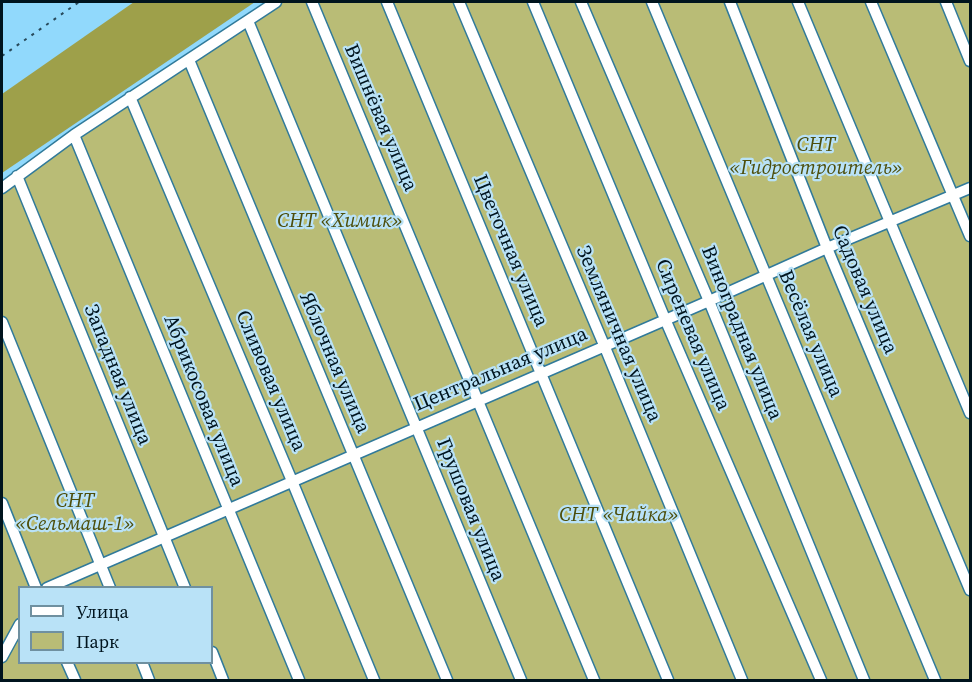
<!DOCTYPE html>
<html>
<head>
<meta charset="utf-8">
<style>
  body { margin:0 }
  #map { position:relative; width:972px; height:682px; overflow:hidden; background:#91d9fc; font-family:"Source Serif 4",serif }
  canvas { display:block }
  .frame { position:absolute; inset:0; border:3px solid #00141e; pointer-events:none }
  .legend { position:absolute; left:18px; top:586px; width:195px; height:78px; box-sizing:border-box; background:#b9e2f7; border:2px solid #6f90a0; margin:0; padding:8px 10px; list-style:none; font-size:18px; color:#00141e }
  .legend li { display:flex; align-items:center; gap:12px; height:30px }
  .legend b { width:30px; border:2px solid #6f90a0 }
</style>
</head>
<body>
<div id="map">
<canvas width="972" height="682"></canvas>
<div class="frame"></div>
<ul class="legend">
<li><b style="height:8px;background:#fff"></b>Улица</li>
<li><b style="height:16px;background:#b9bc76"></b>Парк</li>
</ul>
</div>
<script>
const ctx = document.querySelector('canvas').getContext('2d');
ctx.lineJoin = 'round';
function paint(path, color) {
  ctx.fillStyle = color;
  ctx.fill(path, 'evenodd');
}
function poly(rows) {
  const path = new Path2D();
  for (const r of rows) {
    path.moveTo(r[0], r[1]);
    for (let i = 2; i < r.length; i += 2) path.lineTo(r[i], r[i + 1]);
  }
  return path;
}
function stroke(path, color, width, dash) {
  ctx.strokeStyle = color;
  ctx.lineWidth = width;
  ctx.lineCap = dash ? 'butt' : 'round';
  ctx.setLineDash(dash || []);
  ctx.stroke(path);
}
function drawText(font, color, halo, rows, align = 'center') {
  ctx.font = font + ' "Source Serif 4",serif';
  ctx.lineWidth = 4.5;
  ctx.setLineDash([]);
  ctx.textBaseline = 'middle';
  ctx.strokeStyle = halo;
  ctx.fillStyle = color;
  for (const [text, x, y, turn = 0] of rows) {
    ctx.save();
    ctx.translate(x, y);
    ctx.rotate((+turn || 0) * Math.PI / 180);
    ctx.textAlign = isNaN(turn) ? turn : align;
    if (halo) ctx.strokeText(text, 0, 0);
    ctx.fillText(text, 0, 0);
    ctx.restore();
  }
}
paint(poly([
  [276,2,970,2,970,680,2,680,2,187],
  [20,588,212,588,212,662,20,662]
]), '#b9bc76');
paint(poly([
  [134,2,255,2,2,173,2,94]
]), '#9ea04a');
const minor = poly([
  [312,2,594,680],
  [387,2,668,680],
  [459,2,604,345,742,680],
  [533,2,665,319,821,680],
  [581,2,709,301,864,680],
  [652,2,935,680],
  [730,2,827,248,970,590],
  [798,2,970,413],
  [871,2,970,236],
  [946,2,970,61],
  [248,21,521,680],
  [189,60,447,680],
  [130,97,292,481,374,680],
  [74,135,299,680],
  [17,176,185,588],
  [2,188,74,135,276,2],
  [2,322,110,588],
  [2,503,36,588],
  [47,588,709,301,827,248,970,188],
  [212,652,223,680],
  [2,657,20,624],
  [67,662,75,680],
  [142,662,149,680]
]);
stroke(minor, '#317a9a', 13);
stroke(minor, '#fff', 10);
stroke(poly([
  [2,56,79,2]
]), '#284a5b', 2, [3, 6]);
drawText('20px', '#00141e', '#b9e2f7', [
  ["Вишнёвая улица",380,118,67],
  ["Цветочная улица",510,251,67],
  ["Садовая улица",864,290,67],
  ["Виноградная улица",741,333,68],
  ["Земляничная улица",618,334,67],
  ["Весёлая улица",810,334,67],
  ["Сиреневая улица",692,335,67],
  ["Яблочная улица",334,363,67],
  ["Центральная улица",501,370,-23],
  ["Западная улица",117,375,68],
  ["Сливовая улица",270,381,67],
  ["Абрикосовая улица",203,401,68],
  ["Грушовая улица",470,510,68]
]);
drawText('italic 20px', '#4d4e0b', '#b9e2f7', [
  ["СНТ",816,146],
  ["«Гидростроитель»",816,169],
  ["СНТ «Химик»",340,222],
  ["СНТ",75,502],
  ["«Сельмаш-1»",75,525],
  ["СНТ «Чайка»",619,516]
]);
</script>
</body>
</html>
